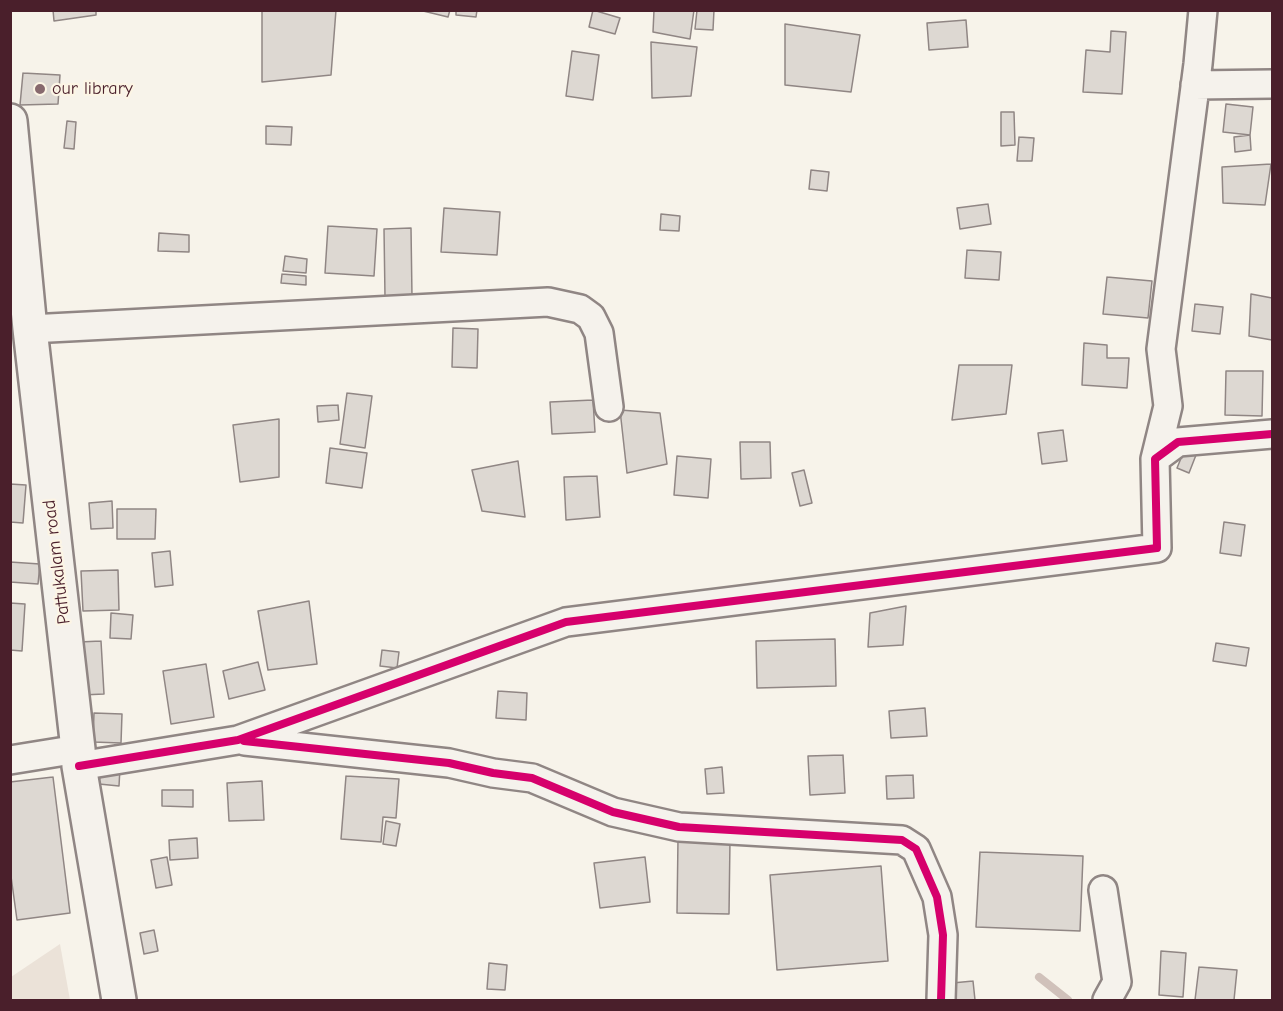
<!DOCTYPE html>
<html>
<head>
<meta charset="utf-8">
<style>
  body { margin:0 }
  #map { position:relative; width:1283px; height:1011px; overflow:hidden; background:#f7f3ea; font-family:"Comic Neue",sans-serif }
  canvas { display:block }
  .frame { position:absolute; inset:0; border:12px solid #4a1f2b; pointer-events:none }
</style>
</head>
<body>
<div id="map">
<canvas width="1283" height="1011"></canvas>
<div class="frame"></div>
</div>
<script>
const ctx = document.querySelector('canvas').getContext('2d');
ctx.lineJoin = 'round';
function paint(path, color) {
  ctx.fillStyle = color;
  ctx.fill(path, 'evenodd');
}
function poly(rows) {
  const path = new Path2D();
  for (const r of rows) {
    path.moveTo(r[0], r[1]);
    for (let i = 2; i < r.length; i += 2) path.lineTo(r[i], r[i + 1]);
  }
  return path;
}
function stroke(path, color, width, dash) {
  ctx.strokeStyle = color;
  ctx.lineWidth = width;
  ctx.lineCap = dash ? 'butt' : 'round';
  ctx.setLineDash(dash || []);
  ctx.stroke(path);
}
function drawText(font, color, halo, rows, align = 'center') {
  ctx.font = font + ' "Comic Neue",sans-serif';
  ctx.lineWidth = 4.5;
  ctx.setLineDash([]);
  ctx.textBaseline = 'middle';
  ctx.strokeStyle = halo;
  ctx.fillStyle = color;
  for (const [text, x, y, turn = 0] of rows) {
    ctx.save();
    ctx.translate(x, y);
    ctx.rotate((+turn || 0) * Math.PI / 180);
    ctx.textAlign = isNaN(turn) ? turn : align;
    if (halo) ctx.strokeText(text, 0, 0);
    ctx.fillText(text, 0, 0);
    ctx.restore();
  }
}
paint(poly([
  [60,944,70,1000,11,1000,11,977]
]), '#ebe2d8');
stroke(poly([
  [1039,977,1068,1000]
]), '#d0c1ba', 8);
const building = poly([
  [53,10,96,10,96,15,54,21,53,10],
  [262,10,336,10,331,75,262,82,262,10],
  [419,10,450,10,448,17,419,10],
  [456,10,477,10,476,17,456,15,456,10],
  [593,10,620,18,615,34,589,27,593,10],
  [654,10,694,10,690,39,653,32,654,10],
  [697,10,714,10,713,30,695,29,697,10],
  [966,20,968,47,929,50,927,23,966,20],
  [785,24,860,35,851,92,785,85,785,24],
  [1111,31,1126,32,1122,94,1083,92,1086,50,1110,52,1111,31],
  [651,42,697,47,691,96,652,98,651,42],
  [572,51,599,55,593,100,566,96,572,51],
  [23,73,60,75,58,104,20,105,23,73],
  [1226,104,1253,107,1250,135,1223,132,1226,104],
  [1001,112,1014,112,1015,145,1001,146,1001,112],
  [67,121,76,122,74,149,64,148,67,121],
  [266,126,292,127,291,145,266,144,266,126],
  [1250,135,1251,150,1235,152,1234,137,1250,135],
  [1019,137,1034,138,1032,161,1017,161,1019,137],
  [1271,164,1265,205,1223,203,1222,167,1271,164],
  [811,170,829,172,827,191,809,189,811,170],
  [988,204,991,224,960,229,957,208,988,204],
  [444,208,500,212,497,255,441,252,444,208],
  [661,214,680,216,679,231,660,230,661,214],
  [328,226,377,229,374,276,325,273,328,226],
  [411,228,412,297,385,297,384,229,411,228],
  [159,233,189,235,189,252,158,251,159,233],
  [967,250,1001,252,999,280,965,278,967,250],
  [285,256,307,259,306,273,283,271,285,256],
  [282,274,306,276,306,285,281,283,282,274],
  [1107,277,1152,281,1148,318,1103,314,1107,277],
  [1251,294,1272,298,1272,340,1249,336,1251,294],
  [1195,304,1223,307,1220,334,1192,331,1195,304],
  [453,328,478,329,477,368,452,367,453,328],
  [1084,343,1107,345,1107,358,1129,358,1127,388,1082,385,1084,343],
  [959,365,1012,365,1006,414,952,420,959,365],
  [1226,371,1263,371,1262,416,1225,415,1226,371],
  [347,393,372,396,365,448,340,444,347,393],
  [593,400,595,432,552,434,550,402,593,400],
  [338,405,339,420,318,422,317,406,338,405],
  [620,410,660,413,667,464,627,473,620,410],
  [279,419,279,477,240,482,233,425,279,419],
  [1063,430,1067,461,1042,464,1038,433,1063,430],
  [740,442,770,442,771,478,741,479,740,442],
  [330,448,367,453,362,488,326,483,330,448],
  [1184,451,1196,455,1189,473,1177,468,1184,451],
  [677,456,711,459,708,498,674,495,677,456],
  [518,461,525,517,482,511,472,470,518,461],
  [804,470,812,503,800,506,792,473,804,470],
  [597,476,600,517,566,520,564,477,597,476],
  [10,484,26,485,23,523,10,522,10,484],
  [112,501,113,528,91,529,89,503,112,501],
  [117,509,156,509,155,539,117,539,117,509],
  [1224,522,1245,525,1241,556,1220,553,1224,522],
  [170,551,173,585,155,587,152,553,170,551],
  [10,562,40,564,38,584,10,582,10,562],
  [118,570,119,610,83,611,81,571,118,570],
  [309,601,317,664,268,670,258,611,309,601],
  [10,603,25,604,22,651,10,650,10,603],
  [906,606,903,645,868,647,870,613,906,606],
  [111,613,133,615,131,639,110,638,111,613],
  [835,639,836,686,757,688,756,641,835,639],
  [101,641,104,694,82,695,79,642,101,641],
  [1216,643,1249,648,1246,666,1213,661,1216,643],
  [382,650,399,652,397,668,380,666,382,650],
  [258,662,265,690,229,699,223,671,258,662],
  [206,664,214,717,171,724,163,671,206,664],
  [498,691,527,693,526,720,496,718,498,691],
  [925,708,927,736,891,738,889,711,925,708],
  [94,713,122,714,121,743,93,742,94,713],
  [843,755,845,793,810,795,808,756,843,755],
  [101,766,120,768,119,786,99,784,101,766],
  [722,767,724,793,707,794,705,769,722,767],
  [913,775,914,798,887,799,886,776,913,775],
  [346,776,399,779,396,818,383,817,381,842,341,839,346,776],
  [53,777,70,913,17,920,10,869,10,782,53,777],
  [262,781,264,820,229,821,227,783,262,781],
  [162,790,193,790,193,807,162,806,162,790],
  [386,821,400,824,396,846,383,844,386,821],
  [197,838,198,858,170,860,169,840,197,838],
  [678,839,730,840,729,914,677,913,678,839],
  [980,852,1083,856,1080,931,976,927,980,852],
  [167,857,172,885,156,888,151,860,167,857],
  [645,857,650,902,600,908,594,863,645,857],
  [881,866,888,961,777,970,770,875,881,866],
  [154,930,158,951,144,954,140,933,154,930],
  [1161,951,1186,953,1183,997,1159,995,1161,951],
  [489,963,507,965,505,990,487,989,489,963],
  [1199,967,1237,970,1234,1000,1195,1000,1199,967],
  [973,981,975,1000,944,1000,942,984,973,981]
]);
paint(building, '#ddd8d2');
stroke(building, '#908684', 1.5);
const minor = poly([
  [1195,85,1272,84],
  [30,329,548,302,580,309,591,317,599,333,609,407],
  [1155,459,1168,406,1161,349,1198,64,1203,10],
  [245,741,449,763,493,773,532,778,613,812,679,827,902,840,916,849,937,897,943,935,941,1000],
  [10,760,78,749],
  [79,766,238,740,566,622,1157,548,1155,459,1178,442,1272,434],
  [1103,890,1117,982,1107,1000]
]);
const major = poly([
  [10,121,30,329,78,749,79,766,119,1000]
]);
stroke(minor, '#908684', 32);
stroke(major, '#908684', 38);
stroke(minor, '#f5f2ec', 27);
stroke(major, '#f5f2ec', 33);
stroke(poly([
  [244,741,449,763,493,773,532,778,613,812,679,827,902,840,916,849,937,897,943,935,941,1000],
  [79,766,238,740,566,622,1157,548,1155,459,1178,442,1272,434]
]), '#d6006c', 8);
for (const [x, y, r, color] of [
  [40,89,6,"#87696e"]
]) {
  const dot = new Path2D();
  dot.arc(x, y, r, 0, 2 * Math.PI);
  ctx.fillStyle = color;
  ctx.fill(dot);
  stroke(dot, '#fcf5e5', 2);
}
drawText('18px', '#4a1f2b', '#fcf5e5', [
  ["our library",52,89]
], 'left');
drawText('18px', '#4a1f2b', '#fcf5e5', [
  ["Pattukalam road",57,562,-97]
]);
</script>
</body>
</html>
